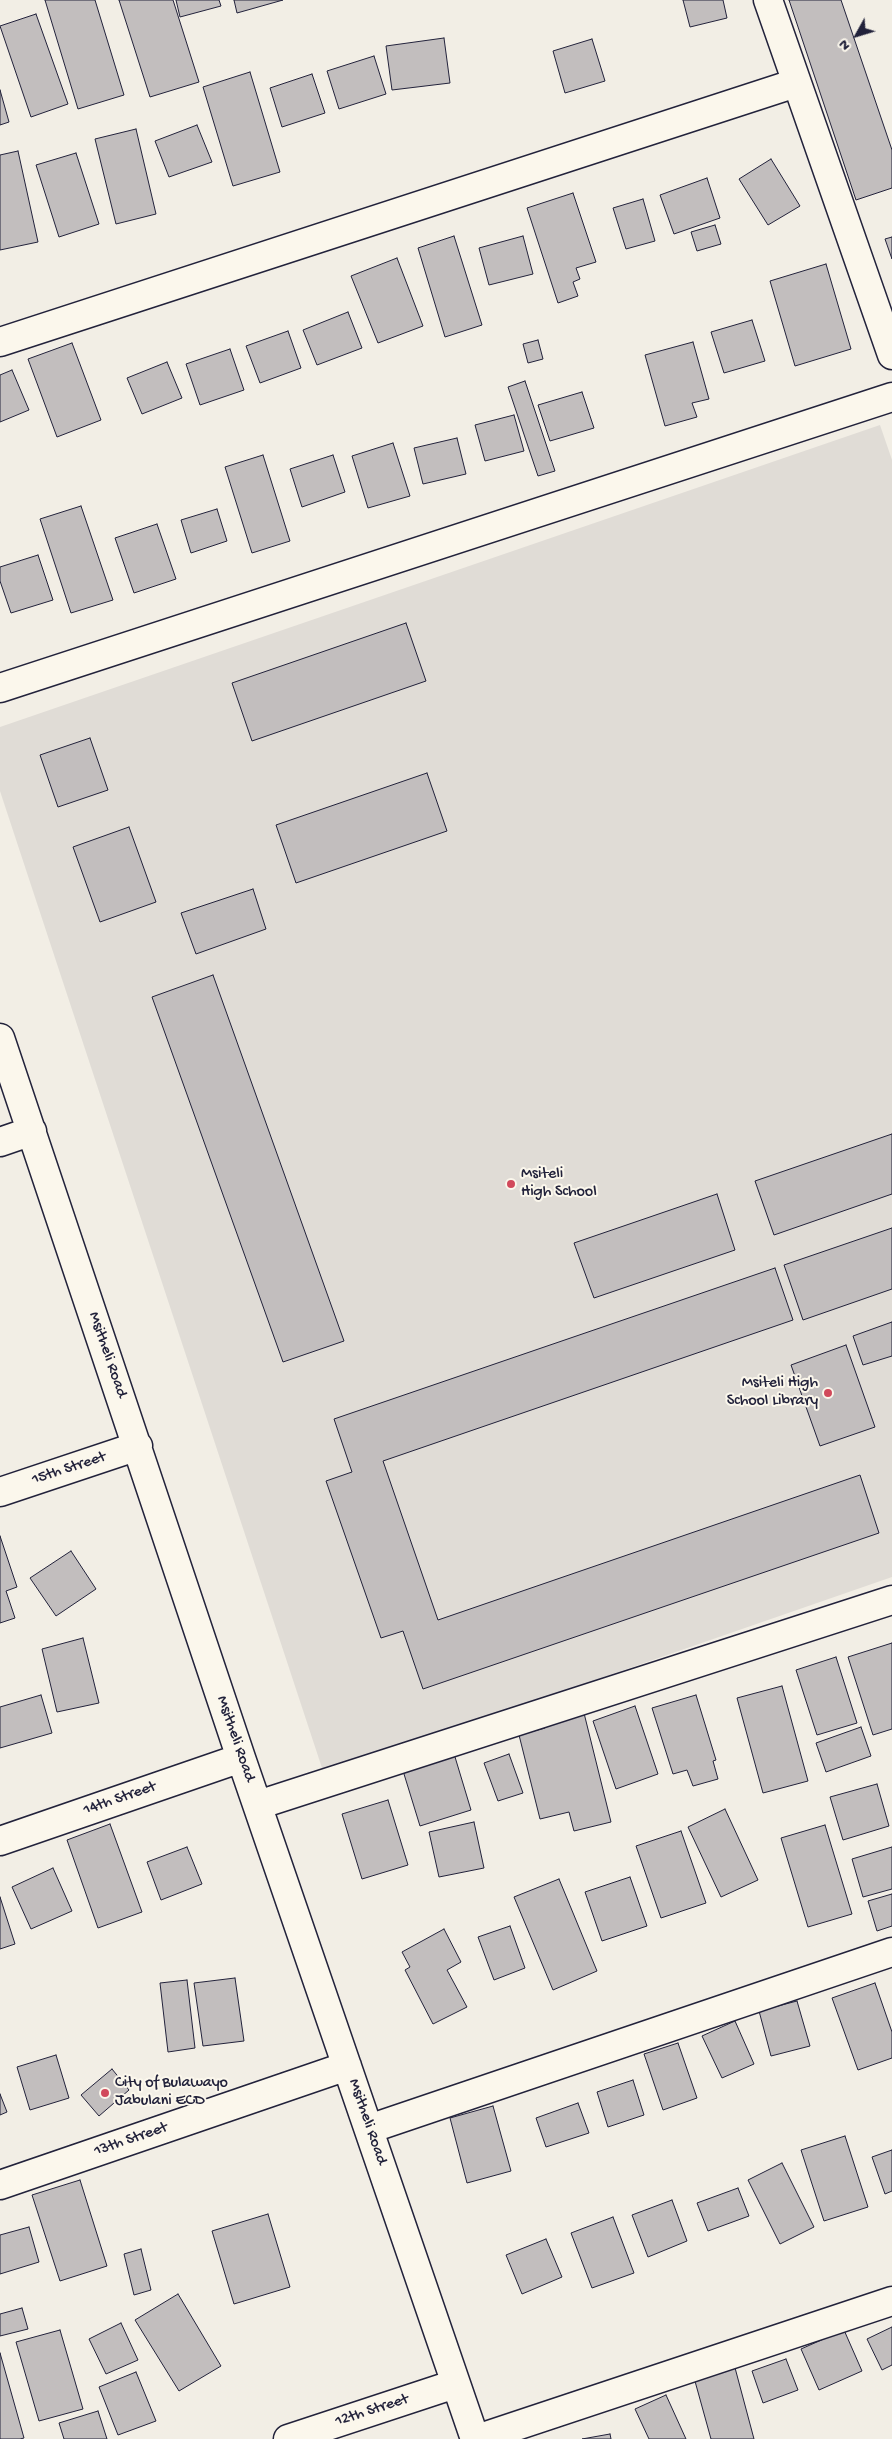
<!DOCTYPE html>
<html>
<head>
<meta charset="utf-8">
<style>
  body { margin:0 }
  #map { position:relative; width:892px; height:2439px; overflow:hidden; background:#f2eee5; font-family:"Gochi Hand",sans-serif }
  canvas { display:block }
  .north { position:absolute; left:832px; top:10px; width:50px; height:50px; -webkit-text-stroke:4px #fbf7ec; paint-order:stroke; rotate:231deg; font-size:14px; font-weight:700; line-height:20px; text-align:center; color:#22223b }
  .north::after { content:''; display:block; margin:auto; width:18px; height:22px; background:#22223b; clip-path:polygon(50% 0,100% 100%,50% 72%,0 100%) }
</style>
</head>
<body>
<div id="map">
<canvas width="892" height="2439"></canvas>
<div class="north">N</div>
</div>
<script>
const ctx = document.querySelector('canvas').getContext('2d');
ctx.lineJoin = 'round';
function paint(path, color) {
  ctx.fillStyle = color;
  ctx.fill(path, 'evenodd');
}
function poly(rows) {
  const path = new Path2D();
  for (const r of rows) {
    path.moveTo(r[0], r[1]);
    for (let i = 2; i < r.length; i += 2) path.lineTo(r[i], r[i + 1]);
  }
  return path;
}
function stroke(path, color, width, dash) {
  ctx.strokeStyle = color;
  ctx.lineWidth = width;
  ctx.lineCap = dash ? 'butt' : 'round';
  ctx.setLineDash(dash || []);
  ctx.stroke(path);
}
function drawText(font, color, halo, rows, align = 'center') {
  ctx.font = font + ' "Gochi Hand",sans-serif';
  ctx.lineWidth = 4;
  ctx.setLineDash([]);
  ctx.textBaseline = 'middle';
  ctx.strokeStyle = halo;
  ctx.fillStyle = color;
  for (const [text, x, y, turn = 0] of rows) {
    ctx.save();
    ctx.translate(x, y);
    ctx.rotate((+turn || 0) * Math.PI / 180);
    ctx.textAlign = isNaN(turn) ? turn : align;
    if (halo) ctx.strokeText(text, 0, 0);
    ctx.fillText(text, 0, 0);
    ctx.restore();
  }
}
paint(poly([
  [880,425,892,460,892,1577,324,1774,0,791,0,727]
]), '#e0dcd6');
const building = poly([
  [45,0,95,0,124,95,78,109,45,0],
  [119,0,173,0,199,82,150,97,119,0],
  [176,0,219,0,221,6,180,17,176,0],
  [234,0,283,0,237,13,234,0],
  [683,0,723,0,727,18,690,27,683,0],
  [789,0,841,0,892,150,892,188,856,200,789,0],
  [36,14,68,104,31,117,0,26,36,14],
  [444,38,450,83,392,90,386,46,444,38],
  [592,39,605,81,565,93,553,51,592,39],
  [374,56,386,94,339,109,327,71,374,56],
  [250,72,280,172,233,186,203,87,250,72],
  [312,74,325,113,282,127,270,88,312,74],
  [0,90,9,122,0,125,0,90],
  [197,125,212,162,169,177,155,141,197,125],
  [136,129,156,214,116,224,95,139,136,129],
  [18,151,38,242,0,250,0,155,18,151],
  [76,153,99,224,59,237,36,165,76,153],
  [771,159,800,206,768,225,739,179,771,159],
  [707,178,720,218,674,234,660,195,707,178],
  [573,193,596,262,576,268,580,279,573,282,578,296,558,303,527,208,573,193],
  [643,199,655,241,626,249,613,208,643,199],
  [715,225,721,244,697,251,691,232,715,225],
  [454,236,482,325,445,337,418,248,454,236],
  [523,236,533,274,489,285,479,248,523,236],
  [892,237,892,259,885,239,892,237],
  [397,258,423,326,378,343,351,276,397,258],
  [826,264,851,349,795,366,770,281,826,264],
  [348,312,362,348,317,365,303,330,348,312],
  [752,320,765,361,724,373,711,332,752,320],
  [288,331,301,368,260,383,246,346,288,331],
  [538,340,543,359,528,363,523,344,538,340],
  [693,342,709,399,692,403,697,417,665,426,645,355,693,342],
  [72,343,101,420,57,437,28,359,72,343],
  [230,349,244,390,200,405,186,364,230,349],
  [167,362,182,398,142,414,127,378,167,362],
  [12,370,29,410,0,422,0,375,12,370],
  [525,381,555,471,538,476,508,387,525,381],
  [582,392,594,428,550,441,538,405,582,392],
  [514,415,524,451,485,461,475,425,514,415],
  [457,438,466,474,423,484,414,448,457,438],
  [393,443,410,496,368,508,352,456,393,443],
  [263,455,290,541,252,553,225,467,263,455],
  [333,455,345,492,302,507,290,469,333,455],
  [81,506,113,600,71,613,40,519,81,506],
  [217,509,227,541,191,553,181,520,217,509],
  [157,524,176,579,134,593,115,538,157,524],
  [38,555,53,600,11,613,0,581,0,567,38,555],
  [406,623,426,681,252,741,232,683,406,623],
  [90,738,108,790,58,807,40,755,90,738],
  [427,773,447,831,296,883,276,825,427,773],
  [129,827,156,902,100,922,73,847,129,827],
  [253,889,266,929,196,954,181,913,253,889],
  [213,975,344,1341,283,1362,152,997,213,975],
  [892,1134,892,1194,774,1235,755,1181,892,1134],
  [717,1194,735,1250,594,1298,574,1243,717,1194],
  [892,1228,892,1289,803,1320,784,1265,892,1228],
  [775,1268,793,1320,383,1461,438,1620,860,1475,879,1533,423,1689,403,1631,381,1638,326,1481,352,1472,334,1419,775,1268],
  [892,1322,892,1356,863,1365,853,1336,892,1322],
  [846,1345,875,1427,820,1446,791,1365,846,1345],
  [0,1536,17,1587,6,1591,15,1618,0,1623,0,1536],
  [71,1551,96,1589,56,1616,30,1578,71,1551],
  [83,1638,99,1703,57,1712,42,1649,83,1638],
  [892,1643,892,1729,873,1735,848,1657,892,1643],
  [836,1657,857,1723,817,1735,796,1670,836,1657],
  [782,1686,808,1781,763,1793,737,1698,782,1686],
  [41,1695,52,1733,0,1748,0,1707,41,1695],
  [696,1695,716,1760,713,1761,718,1779,693,1786,687,1770,673,1774,652,1708,696,1695],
  [635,1706,658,1774,616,1789,593,1721,635,1706],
  [583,1709,611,1822,574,1831,569,1812,540,1819,519,1735,545,1728,543,1719,583,1709],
  [861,1727,871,1756,826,1772,816,1743,861,1727],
  [452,1747,471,1810,420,1826,400,1761,452,1747],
  [509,1754,523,1793,498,1801,484,1763,509,1754],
  [877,1784,889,1826,843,1840,830,1797,877,1784],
  [388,1800,408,1865,362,1879,342,1814,388,1800],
  [725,1809,758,1880,721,1897,688,1827,725,1809],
  [474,1822,484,1868,439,1877,429,1832,474,1822],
  [110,1824,142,1912,98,1928,67,1840,110,1824],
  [825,1825,852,1914,808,1927,781,1838,825,1825],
  [681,1831,706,1903,661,1918,636,1846,681,1831],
  [187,1847,202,1884,161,1900,147,1862,187,1847],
  [892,1847,892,1889,863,1897,852,1859,892,1847],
  [53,1868,72,1911,31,1929,12,1887,53,1868],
  [630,1877,647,1926,602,1941,585,1892,630,1877],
  [559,1879,597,1971,553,1990,514,1897,559,1879],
  [892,1894,892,1926,877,1931,868,1901,892,1894],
  [0,1897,15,1944,0,1949,0,1897],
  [510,1926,525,1968,494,1980,478,1937,510,1926],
  [444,1929,461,1962,447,1970,467,2007,433,2024,405,1970,410,1967,402,1952,444,1929],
  [235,1978,244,2041,203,2046,194,1983,235,1978],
  [187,1980,195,2048,168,2052,160,1983,187,1980],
  [875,1983,892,2032,892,2058,858,2070,832,1998,875,1983],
  [797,2001,810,2046,771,2056,759,2011,797,2001],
  [735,2021,754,2064,722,2078,702,2036,735,2021],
  [678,2043,697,2098,663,2110,644,2054,678,2043],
  [56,2055,69,2098,30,2110,17,2067,56,2055],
  [112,2069,129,2090,99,2116,81,2095,112,2069],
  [633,2080,644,2115,608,2127,597,2092,633,2080],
  [0,2094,7,2112,0,2115,0,2094],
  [578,2103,589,2133,546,2147,536,2118,578,2103],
  [493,2106,511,2171,467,2183,450,2118,493,2106],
  [845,2136,868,2207,824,2221,801,2150,845,2136],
  [892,2150,892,2191,885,2194,872,2157,892,2150],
  [782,2163,814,2227,780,2244,748,2180,782,2163],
  [80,2180,107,2266,60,2281,32,2195,80,2180],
  [738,2188,749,2216,708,2231,697,2203,738,2188],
  [672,2200,687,2241,648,2257,632,2215,672,2200],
  [268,2214,290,2287,234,2304,212,2231,268,2214],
  [613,2217,634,2273,592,2288,571,2233,613,2217],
  [29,2227,39,2262,0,2274,0,2235,29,2227],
  [546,2239,562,2277,522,2294,506,2255,546,2239],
  [141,2249,151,2290,134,2295,124,2254,141,2249],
  [178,2294,221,2366,179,2391,135,2320,178,2294],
  [22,2308,28,2329,0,2336,0,2314,22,2308],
  [121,2323,138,2360,106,2374,89,2339,121,2323],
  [892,2327,892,2365,882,2370,867,2339,892,2327],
  [60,2330,83,2409,39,2421,16,2342,60,2330],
  [844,2330,862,2371,819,2390,801,2349,844,2330],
  [0,2353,24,2438,20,2439,0,2439,0,2353],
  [786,2359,798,2390,763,2403,752,2371,786,2359],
  [734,2364,754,2439,711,2439,693,2374,734,2364],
  [136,2372,156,2421,118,2435,99,2387,136,2372],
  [666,2395,686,2439,649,2439,635,2409,666,2395],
  [98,2411,107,2439,64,2439,59,2423,98,2411],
  [610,2434,611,2439,582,2439,610,2434]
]);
paint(building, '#c2bebe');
stroke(building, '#22223b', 1);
const minor = poly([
  [768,0,892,355],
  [0,342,796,83],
  [0,688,892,397],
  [0,1038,241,1758,475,2439],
  [0,1142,32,1131],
  [0,1492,138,1446],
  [258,1805,892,1600],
  [0,1841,241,1758],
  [369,2129,892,1952],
  [0,2185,347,2066],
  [288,2439,455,2384],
  [477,2439,892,2301]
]);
stroke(minor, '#22223b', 31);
stroke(minor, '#fbf7ec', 28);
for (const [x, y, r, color] of [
  [511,1184,5,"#d1495b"],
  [828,1393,5,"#d1495b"],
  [105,2093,5,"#d1495b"]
]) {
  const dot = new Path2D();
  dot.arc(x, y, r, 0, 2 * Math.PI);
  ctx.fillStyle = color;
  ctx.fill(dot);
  stroke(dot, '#fbf7ec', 2);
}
drawText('16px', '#22223b', '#fbf7ec', [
  ["Msiteli",521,1175],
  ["High School",521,1193],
  ["Msiteli High",818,1384,"right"],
  ["School Library",818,1402,"right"],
  ["City of Bulawayo",115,2084],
  ["Jabulani ECD",115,2102]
], 'left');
drawText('16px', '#22223b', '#fbf7ec', [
  ["Msitheli Road",107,1355,71],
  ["15th Street",69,1469,-18],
  ["Msitheli Road",235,1739,71],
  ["14th Street",120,1799,-19],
  ["Msitheli Road",367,2122,71],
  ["13th Street",131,2140,-19],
  ["12th Street",372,2411,-18]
]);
</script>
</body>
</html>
